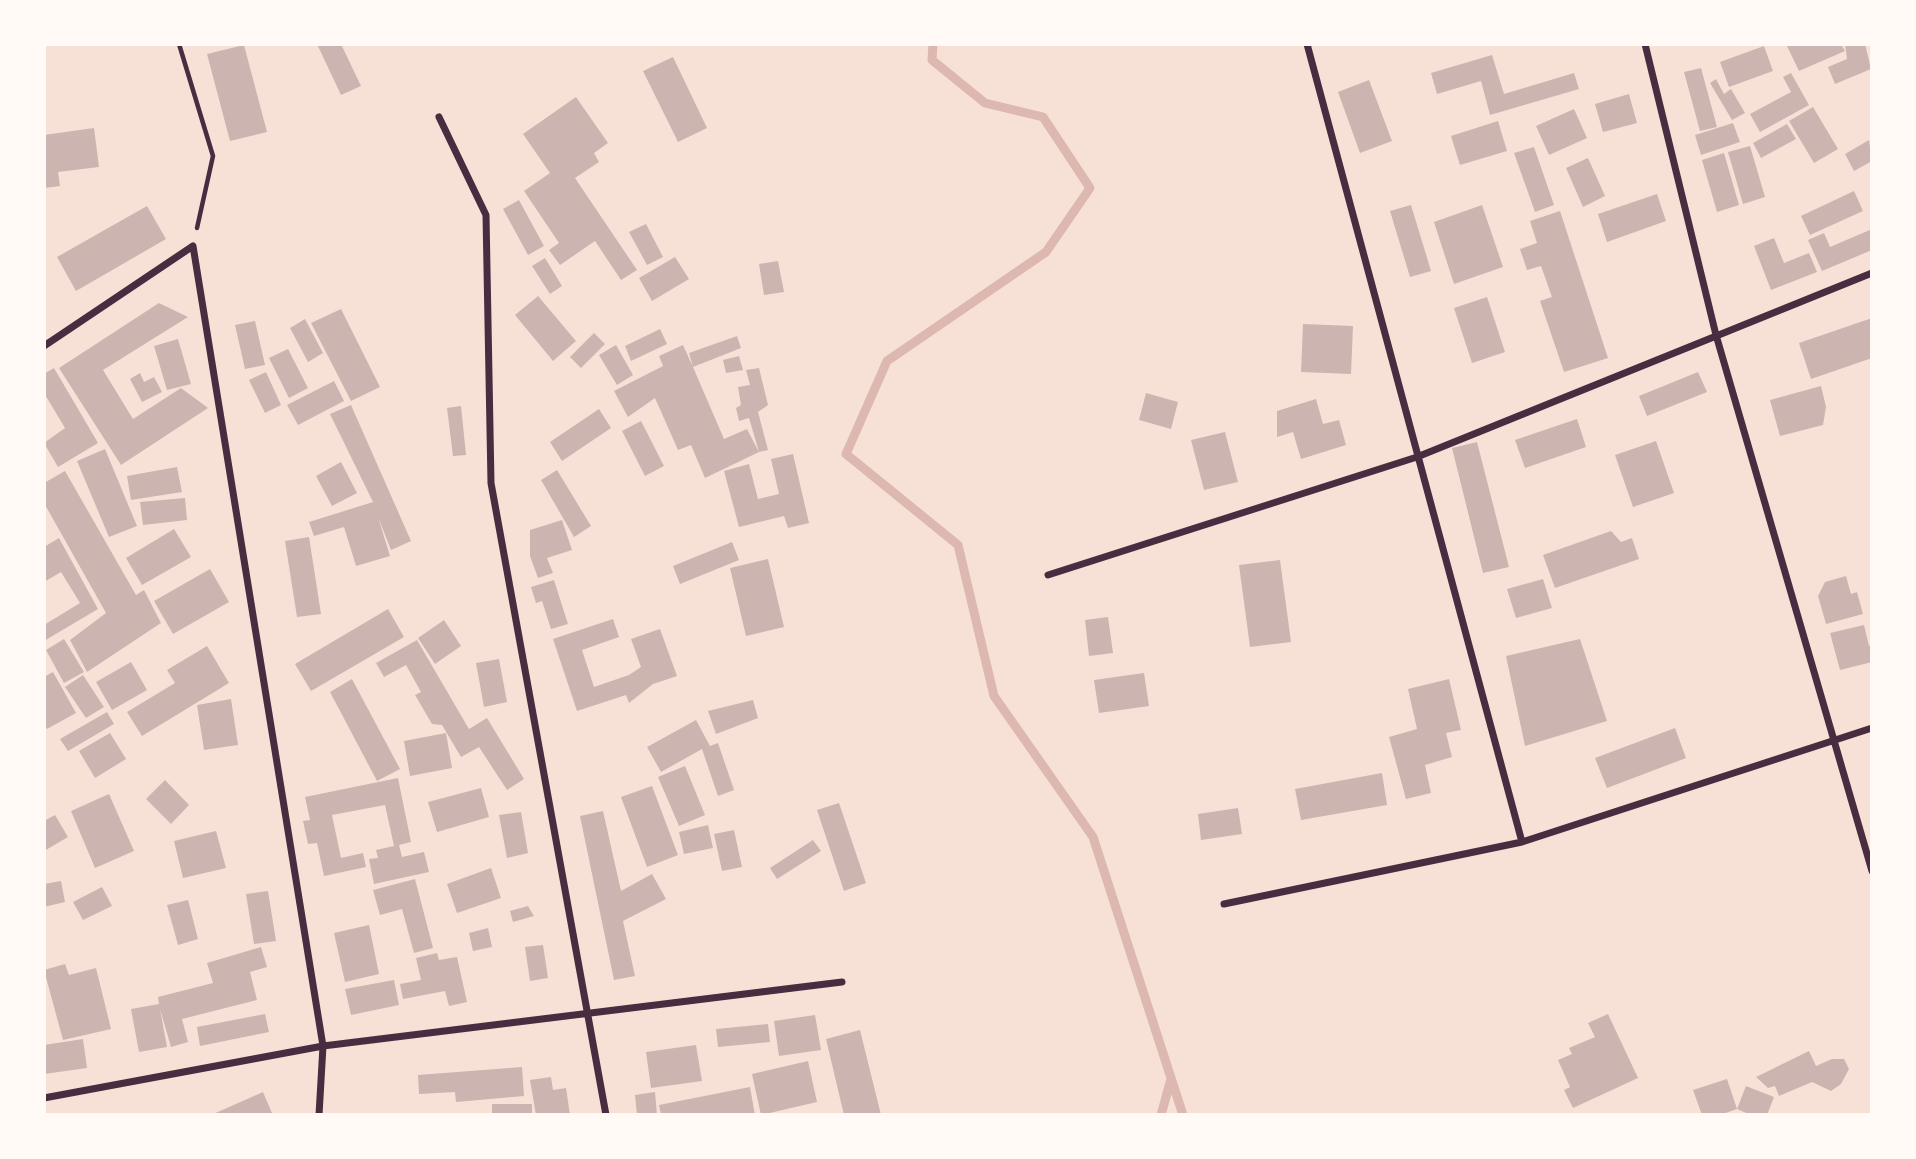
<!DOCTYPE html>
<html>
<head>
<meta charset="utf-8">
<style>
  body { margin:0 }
  #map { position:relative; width:1916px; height:1159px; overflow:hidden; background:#f7e1d7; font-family:"IBM Plex Sans",sans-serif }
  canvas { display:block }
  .frame { position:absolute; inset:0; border:46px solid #fffaf5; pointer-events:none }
</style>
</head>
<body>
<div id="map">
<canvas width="1916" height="1159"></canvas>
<div class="frame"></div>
</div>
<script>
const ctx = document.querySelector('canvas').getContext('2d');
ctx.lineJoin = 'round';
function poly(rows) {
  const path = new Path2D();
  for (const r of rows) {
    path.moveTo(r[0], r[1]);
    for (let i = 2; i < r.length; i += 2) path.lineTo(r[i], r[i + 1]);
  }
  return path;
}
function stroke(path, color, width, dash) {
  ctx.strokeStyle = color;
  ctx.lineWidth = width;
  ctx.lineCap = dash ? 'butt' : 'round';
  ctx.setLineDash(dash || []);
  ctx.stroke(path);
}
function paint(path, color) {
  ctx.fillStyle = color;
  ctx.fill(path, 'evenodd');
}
stroke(poly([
  [933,44,932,60,985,103,1043,117,1090,188,1046,252,887,361,846,454,958,545,994,696,1093,837,1183,1115],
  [1161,1115,1171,1079]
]), '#dcb8b0', 9);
paint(poly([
  [317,44,341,44,361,86,341,95],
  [1786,44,1841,44,1845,51,1799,71],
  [1845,44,1865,44,1871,69,1835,84,1828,67,1847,59],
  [244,45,267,132,230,141,207,54],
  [1764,46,1773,71,1729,87,1720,62],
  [1492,55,1504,94,1574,73,1579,89,1490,115,1481,81,1437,94,1431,73],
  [673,57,707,128,678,142,643,71],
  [1701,68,1717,127,1700,131,1684,72],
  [1791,73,1809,105,1760,132,1750,114,1791,92,1783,77],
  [1716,79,1724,94,1731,89,1745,113,1732,120,1710,83],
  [1369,80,1392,141,1360,153,1338,92],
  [1629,94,1637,123,1603,132,1595,104],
  [576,97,608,143,594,153,599,162,575,178,637,270,621,280,595,241,560,265,549,250,559,243,524,191,550,173,523,134],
  [1813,107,1838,149,1814,163,1789,121],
  [1574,109,1587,138,1549,155,1536,126],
  [1498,121,1507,151,1460,165,1451,136],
  [1733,123,1740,142,1701,155,1695,135],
  [1787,124,1796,139,1761,158,1753,143],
  [94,128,99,167,58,172,60,186,44,188,44,135],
  [1869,140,1872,161,1854,171,1845,154],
  [1750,146,1765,197,1743,204,1728,152],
  [1534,147,1554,205,1535,212,1514,153],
  [1724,153,1739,205,1717,212,1702,160],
  [1588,158,1605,196,1583,207,1566,168],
  [1854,191,1863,211,1810,235,1801,216],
  [1657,194,1666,221,1607,242,1598,214],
  [519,200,544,246,528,255,503,209],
  [1411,205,1431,271,1410,277,1390,211],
  [1482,205,1503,267,1454,284,1434,222],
  [147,206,166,239,76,291,57,257],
  [1560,211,1608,358,1564,372,1540,301,1552,297,1541,266,1527,270,1520,249,1537,243,1530,221],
  [646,224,663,257,647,265,629,232],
  [1872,229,1872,250,1822,271,1808,240,1824,233,1830,247],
  [1774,238,1784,263,1809,253,1817,272,1771,290,1754,246],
  [675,257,689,279,652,301,639,278],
  [545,258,562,286,550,294,532,266],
  [778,261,784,292,764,295,759,264],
  [538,296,576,341,553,361,515,315],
  [1487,297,1505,352,1472,363,1454,308],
  [159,303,188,317,103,370,133,419,181,388,208,408,121,465,59,368],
  [341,309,380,387,351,401,311,323],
  [1872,318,1872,358,1811,379,1799,343],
  [305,319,323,353,308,362,290,328],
  [255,321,265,365,245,369,235,325],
  [1303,324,1353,326,1351,374,1301,372],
  [660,329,667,344,631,361,625,346],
  [594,333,605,344,581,368,570,357],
  [737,336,741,348,693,367,724,439,747,429,759,452,705,478,691,445,678,450,655,398,628,417,614,391,663,366,659,356,683,345,693,367,689,353],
  [178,339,191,384,167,390,154,346],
  [616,345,633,375,617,385,599,355],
  [288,349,308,388,289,398,269,358],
  [739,356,743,370,726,373,723,360],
  [54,368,98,443,58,467,44,443,65,428,44,393,44,374],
  [759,368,768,405,758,412,768,450,759,452,749,418,739,421,736,408,741,405,738,387,750,385,746,370],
  [266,372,281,405,265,413,249,380],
  [1698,372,1707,392,1647,416,1639,396],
  [140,373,144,382,154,377,162,392,142,402,130,379],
  [334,381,344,401,298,425,287,405],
  [1821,386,1826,407,1823,425,1780,436,1770,400],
  [1146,393,1178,402,1171,429,1139,420],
  [1316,399,1323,424,1339,420,1346,445,1301,459,1293,432,1277,437,1277,411],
  [351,405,411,541,391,550,378,517,390,556,356,566,344,527,314,536,309,522,373,502,330,414],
  [461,406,466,455,453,456,447,408],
  [599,409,611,428,562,461,550,442],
  [1577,419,1586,447,1525,468,1515,440],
  [641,421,664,466,645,476,622,431],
  [1225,432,1238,482,1204,490,1191,440],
  [1656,441,1674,493,1633,507,1615,455],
  [1477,442,1509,567,1483,573,1452,448],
  [105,449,137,526,109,537,77,461],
  [793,454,809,523,788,528,784,516,739,527,724,471,749,464,758,499,779,494,771,459],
  [341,462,357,493,332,506,316,476],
  [177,467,182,492,131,500,127,476],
  [557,470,591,526,574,537,541,480],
  [65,471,136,595,144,590,161,623,87,672,70,640,106,613,44,503,44,483],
  [185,498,187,520,143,525,140,502],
  [562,520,572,550,547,558,553,573,538,578,530,556,530,530],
  [174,529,191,557,142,585,126,558],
  [1611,531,1621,542,1632,538,1639,559,1555,588,1543,555],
  [309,537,321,614,297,617,285,541],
  [59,538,98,609,44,641,44,625,80,603,61,572,44,582,44,547],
  [732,542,739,560,680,584,673,566],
  [768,559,784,627,746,636,730,568],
  [1280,560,1291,642,1250,647,1239,565],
  [210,569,229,602,173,634,154,601],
  [1846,576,1851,594,1857,592,1863,614,1826,624,1818,596,1825,582],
  [1543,579,1552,608,1516,618,1507,589],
  [554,580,568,624,551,629,542,601,536,603,531,587],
  [388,609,404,637,311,691,295,664],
  [1108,617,1113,653,1089,656,1085,620],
  [613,619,619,637,582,650,594,687,629,675,641,667,631,639,660,629,677,676,653,684,629,703,626,695,577,711,553,639],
  [444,620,461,646,435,664,418,638],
  [1864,625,1869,646,1872,645,1872,662,1840,670,1830,633],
  [64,639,84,672,64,683,46,650],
  [1580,639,1607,721,1525,746,1506,656],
  [417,640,469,729,487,718,524,779,507,790,479,747,461,757,442,725,432,724,415,695,421,692,406,665,384,677,376,663],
  [207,646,229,683,142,736,127,712,175,683,167,670],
  [499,659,507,702,484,707,476,663],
  [131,662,147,690,112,710,96,682],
  [53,672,76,713,47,729,44,723,44,677],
  [1144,673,1149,706,1099,713,1094,680],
  [83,675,104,707,86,718,65,687],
  [352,679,400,769,377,781,330,692],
  [1449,679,1461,730,1446,733,1452,757,1425,765,1431,793,1406,799,1389,737,1417,729,1408,689],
  [231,699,238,745,204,750,197,705],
  [753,700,758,718,716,734,708,711],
  [107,712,114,724,68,751,60,739],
  [696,720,710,746,718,743,734,790,718,796,702,749,661,772,647,747],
  [1675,728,1686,758,1607,788,1595,758],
  [110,733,126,759,95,778,79,751],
  [446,733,452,768,410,776,404,741],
  [685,766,705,815,679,826,658,777],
  [1382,773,1387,805,1301,820,1295,789],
  [398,778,411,842,399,845,402,857,424,852,429,872,374,884,369,859,378,858,376,850,394,846,385,805,332,815,341,858,363,853,366,867,324,876,317,843,308,844,303,821,310,820,305,797],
  [165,780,189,805,171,824,146,799],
  [652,786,678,855,647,867,621,797],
  [481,788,489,817,437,832,428,802],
  [109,794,134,851,95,868,71,811],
  [839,803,866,883,844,891,817,810],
  [1238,808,1242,834,1201,840,1198,814],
  [603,811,621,891,652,874,666,899,623,921,635,976,614,980,580,816],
  [521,812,528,853,507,858,499,815],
  [55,815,68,837,44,851,44,821],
  [708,825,713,848,684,854,679,832],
  [734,830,742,867,722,871,714,834],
  [216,831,226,868,183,878,174,841],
  [813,840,821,851,777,879,770,868],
  [491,868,501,898,457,913,447,884],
  [415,879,433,948,414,953,402,909,380,915,373,890],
  [61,881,65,902,44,907,44,884],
  [102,887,112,906,83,920,73,902],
  [268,891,276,941,254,944,246,894],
  [188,900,198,939,178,945,167,905],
  [528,906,534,916,513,922,510,911],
  [369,925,379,974,345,982,334,933],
  [488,928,492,947,473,951,469,933],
  [543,945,548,978,530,981,525,947],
  [261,947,267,967,250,972,257,1000,182,1019,188,1042,171,1047,160,1009,167,1047,139,1052,131,1009,159,1004,158,997,213,983,207,963],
  [437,953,439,960,457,957,467,1002,449,1006,445,991,403,999,400,984,421,980,416,958],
  [65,964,69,975,96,968,111,1029,63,1040,44,970],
  [394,980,399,1005,351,1015,345,989],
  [265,1014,269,1032,200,1046,197,1027],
  [1608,1014,1638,1078,1573,1108,1564,1090,1570,1087,1558,1060,1572,1054,1569,1048,1595,1037,1588,1023],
  [815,1015,821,1050,779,1056,774,1021],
  [768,1024,770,1042,718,1047,716,1029],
  [860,1030,881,1115,844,1115,826,1039],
  [83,1039,87,1068,44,1074,44,1045],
  [696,1045,702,1081,651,1088,646,1052],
  [1809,1051,1816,1066,1832,1059,1844,1059,1849,1069,1841,1084,1831,1091,1812,1082,1779,1096,1775,1086,1768,1088,1756,1077],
  [808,1061,817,1102,761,1115,752,1074],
  [522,1067,524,1096,456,1102,455,1092,419,1094,418,1075],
  [551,1077,553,1090,566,1088,570,1115,536,1115,530,1080],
  [1727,1079,1737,1109,1746,1086,1774,1097,1767,1115,1751,1115,1737,1109,1720,1115,1702,1115,1693,1090],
  [750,1087,755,1115,661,1115,659,1105],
  [263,1092,272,1113,268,1115,211,1115],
  [655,1092,657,1115,637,1115,635,1095],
  [492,1104,532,1104,532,1115,492,1115]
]), '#ccb4b1');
stroke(poly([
  [179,44,213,156,197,228]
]), '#4a2c40', 4.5);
stroke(poly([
  [1307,44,1522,842],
  [1645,44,1716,335,1872,871],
  [439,117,486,215,491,483,606,1115],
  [44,346,193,246,323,1046,319,1115],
  [1048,575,1417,457,1872,273],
  [1224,904,1522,842,1872,728],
  [44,1098,323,1046,842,982]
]), '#4a2c40', 7);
</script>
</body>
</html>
